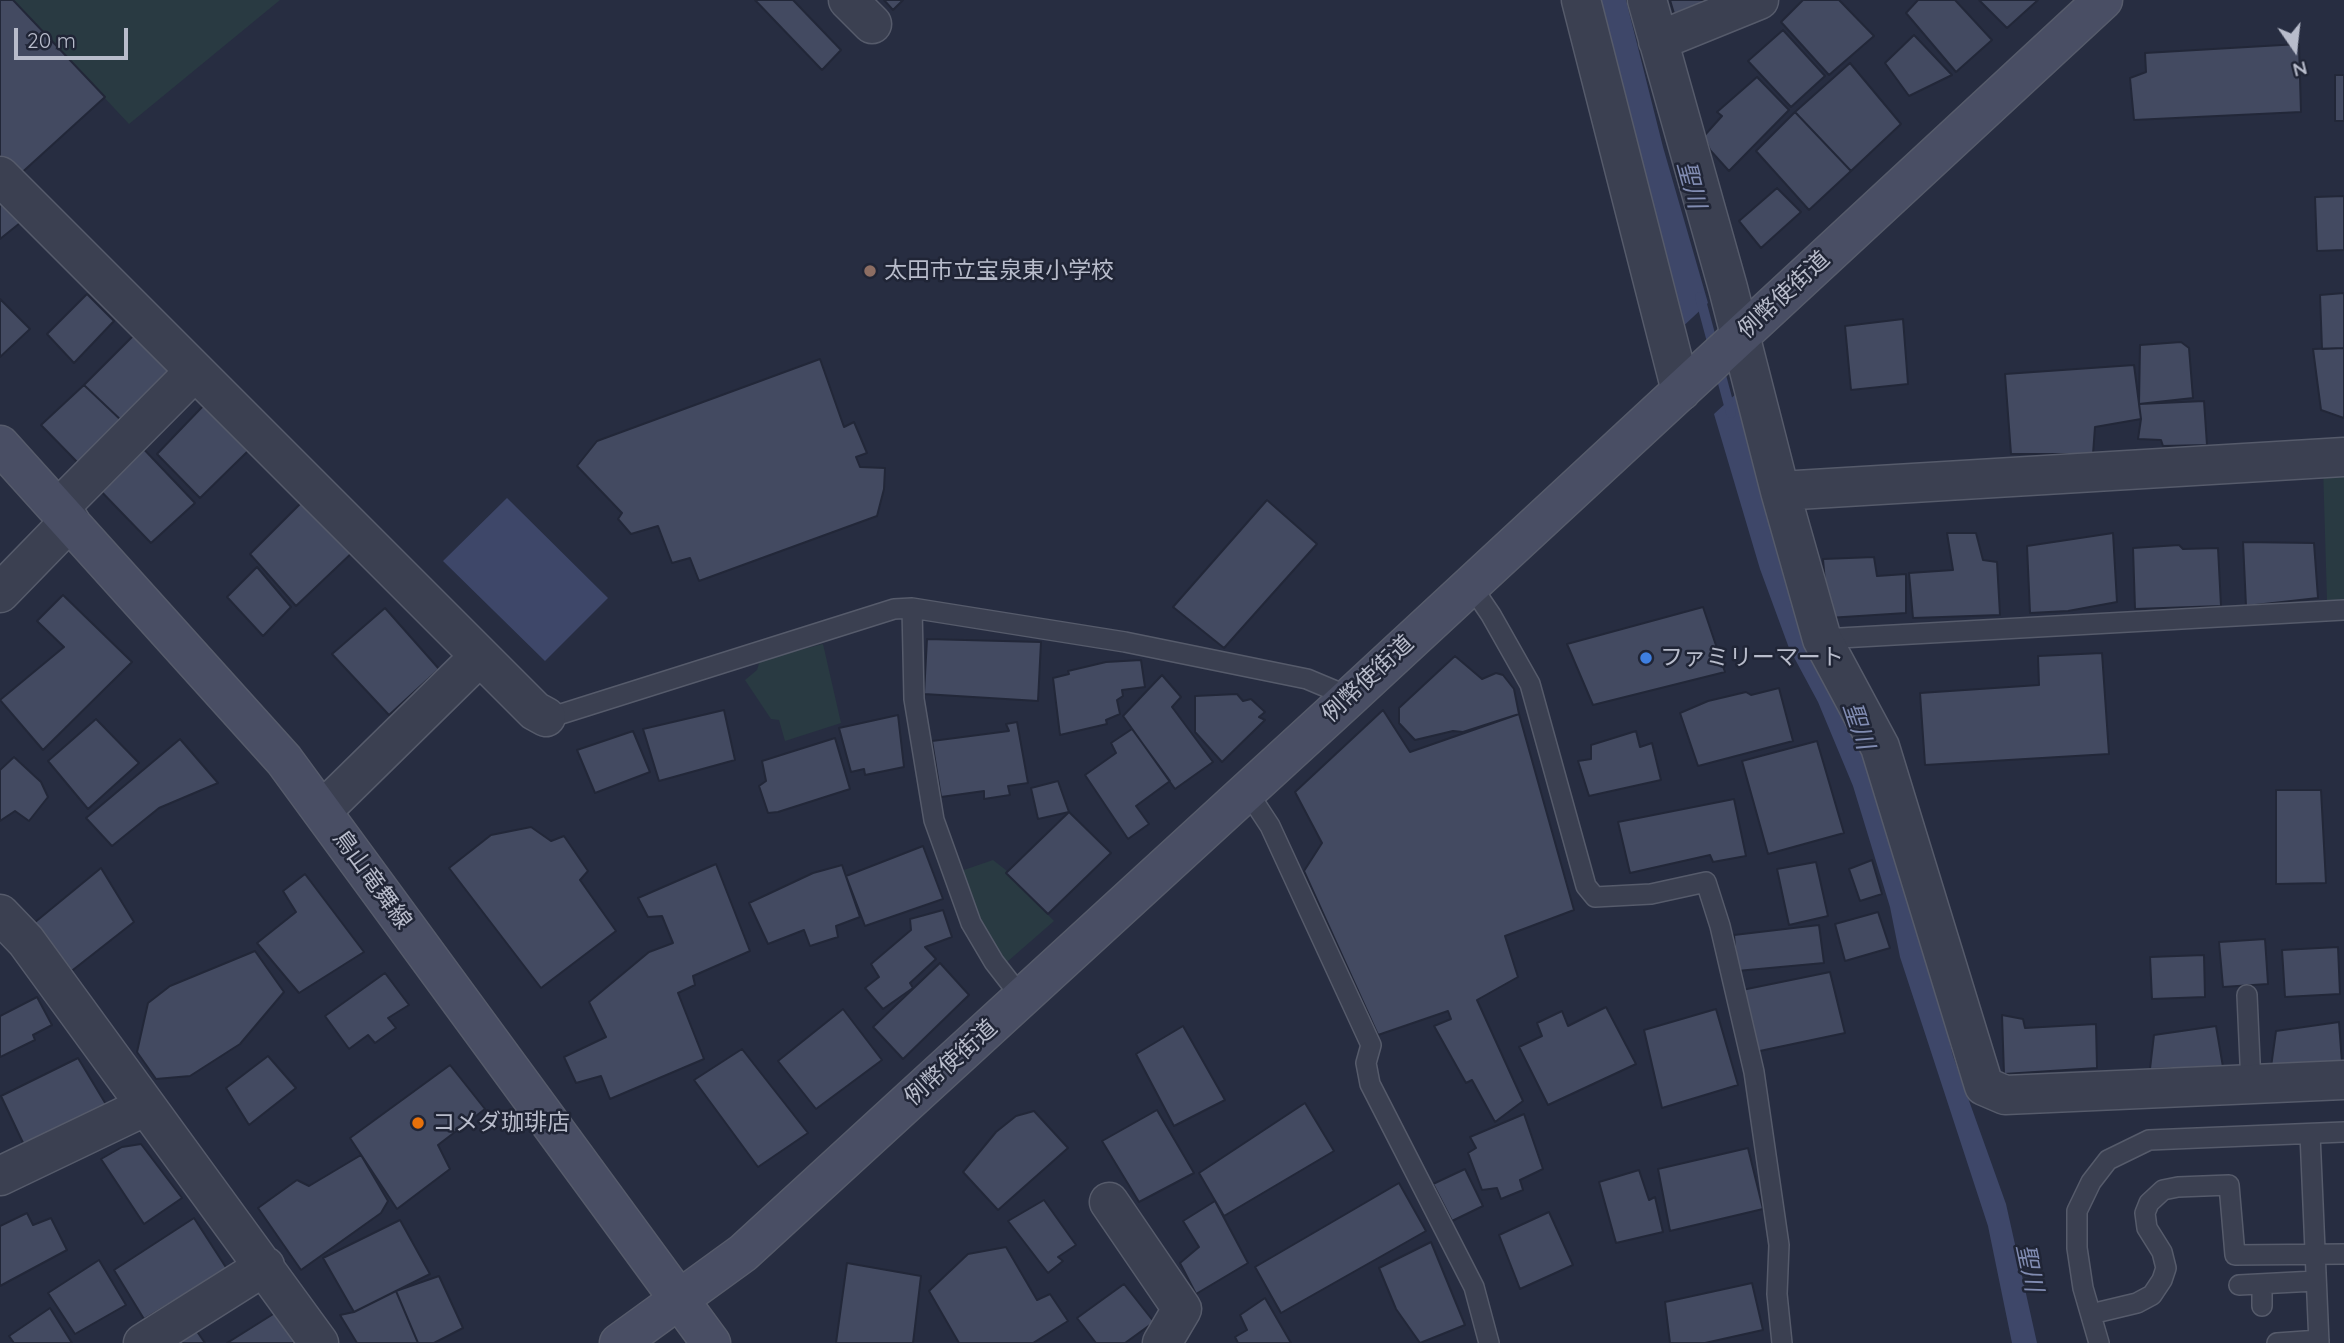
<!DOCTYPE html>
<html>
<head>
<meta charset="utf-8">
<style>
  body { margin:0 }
  #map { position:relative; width:2344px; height:1343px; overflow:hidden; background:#272d41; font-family:Quicksand,sans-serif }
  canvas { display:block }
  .north { position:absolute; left:2260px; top:14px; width:70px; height:70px; -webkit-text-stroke:5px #202536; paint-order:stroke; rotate:166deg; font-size:19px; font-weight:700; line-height:28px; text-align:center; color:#b8bccb }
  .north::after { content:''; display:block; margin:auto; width:24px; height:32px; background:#b8bccb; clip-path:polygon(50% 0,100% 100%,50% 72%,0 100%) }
  .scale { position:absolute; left:14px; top:28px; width:114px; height:32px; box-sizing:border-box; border:4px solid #b8bccb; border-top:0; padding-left:9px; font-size:21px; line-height:24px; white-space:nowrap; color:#b8bccb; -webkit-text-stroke:5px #202536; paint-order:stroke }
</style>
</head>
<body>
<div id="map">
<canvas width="2344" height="1343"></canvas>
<div class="north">N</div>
<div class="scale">20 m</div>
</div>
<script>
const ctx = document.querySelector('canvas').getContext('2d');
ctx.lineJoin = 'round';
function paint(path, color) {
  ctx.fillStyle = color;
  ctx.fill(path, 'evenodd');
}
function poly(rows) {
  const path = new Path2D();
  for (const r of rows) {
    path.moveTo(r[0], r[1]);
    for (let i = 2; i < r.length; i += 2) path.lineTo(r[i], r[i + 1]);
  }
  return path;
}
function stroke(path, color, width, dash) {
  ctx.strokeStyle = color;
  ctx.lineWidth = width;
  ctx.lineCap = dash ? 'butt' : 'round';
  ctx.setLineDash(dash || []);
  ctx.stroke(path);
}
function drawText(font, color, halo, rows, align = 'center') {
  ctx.font = font + ' Quicksand,"Noto Sans JP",sans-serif';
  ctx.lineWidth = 5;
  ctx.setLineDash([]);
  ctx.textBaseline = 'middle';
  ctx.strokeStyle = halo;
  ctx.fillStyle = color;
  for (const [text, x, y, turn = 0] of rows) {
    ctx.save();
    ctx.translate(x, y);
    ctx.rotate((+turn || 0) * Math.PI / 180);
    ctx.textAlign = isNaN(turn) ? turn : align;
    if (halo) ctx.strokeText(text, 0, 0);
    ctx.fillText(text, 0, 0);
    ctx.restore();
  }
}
paint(poly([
  [13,0,280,0,129,124],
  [2344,464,2344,600,2327,601,2323,466],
  [823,644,841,723,785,741,779,720,771,719,745,680,757,670,760,660],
  [993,860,1007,871,1006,873,1054,921,1007,962,997,954,958,872]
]), '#293a42');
paint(poly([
  [1600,0,1626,0,1663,147,1708,303,1677,332],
  [1738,392,1914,901,1953,1056,2006,1204,2037,1343,2012,1343,1988,1226,1900,957,1890,907,1853,786,1818,702,1789,648,1760,569,1714,414],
  [507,498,608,598,545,661,443,561]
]), '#3e4769');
stroke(poly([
  [1700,297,1714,349],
  [1719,368,1731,413]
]), '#3e4769', 10);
const building = poly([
  [0,0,13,0,105,97,17,177,0,162,0,0],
  [755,0,793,0,841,50,822,70,755,0],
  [884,0,903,0,893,10,884,0],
  [1670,0,1725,0,1675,17,1670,0],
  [1803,0,1839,0,1874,36,1829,75,1781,22,1803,0],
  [1918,0,1955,0,1992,40,1956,72,1906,13,1918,0],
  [1979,0,2038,0,2007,28,1979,0],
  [1783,30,1825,76,1791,107,1748,61,1783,30],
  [1914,35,1952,75,1909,96,1885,63,1914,35],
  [2299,44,2301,112,2134,120,2130,78,2146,72,2145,53,2299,44],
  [1850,63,1901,124,1851,171,1795,112,1850,63],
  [2335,75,2344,75,2344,121,2335,121,2335,75],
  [1757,77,1789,110,1729,171,1710,150,1704,136,1722,116,1717,112,1757,77],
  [1795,112,1851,171,1809,210,1756,151,1795,112],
  [1777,188,1801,212,1761,248,1739,221,1777,188],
  [2344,196,2344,250,2317,251,2315,197,2344,196],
  [0,203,20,223,0,239,0,203],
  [2344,293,2344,348,2322,349,2320,295,2344,293],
  [87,294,114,321,74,363,47,334,87,294],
  [0,299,30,329,0,357,0,299],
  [1903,319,1908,384,1851,390,1845,326,1903,319],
  [133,336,174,375,124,423,84,385,133,336],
  [2181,342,2189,348,2193,398,2139,404,2140,345,2181,342],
  [2344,348,2344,418,2321,410,2313,349,2344,348],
  [820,359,844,427,854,422,867,453,856,457,860,467,885,468,884,489,877,516,699,581,690,558,672,563,658,526,631,534,618,519,622,513,577,466,597,441,820,359],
  [2134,365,2141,419,2095,427,2093,454,2011,454,2005,374,2134,365],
  [84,385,124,423,82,467,41,425,84,385],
  [2204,401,2207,445,2163,446,2161,440,2138,439,2141,419,2139,404,2204,401],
  [205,404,248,451,200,498,157,454,205,404],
  [137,442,195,503,151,543,94,484,137,442],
  [1267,500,1317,544,1224,648,1173,607,1267,500],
  [302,502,356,549,296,606,250,554,302,502],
  [1947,533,1976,533,1983,560,1997,562,2000,615,1913,618,1909,573,1953,570,1947,533],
  [2113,533,2117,602,2068,611,2030,613,2027,546,2113,533],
  [2243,542,2314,543,2318,598,2246,606,2243,542],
  [2179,545,2183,549,2218,548,2221,606,2135,609,2133,548,2179,545],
  [1874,557,1877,576,1906,574,1906,613,1828,618,1823,559,1874,557],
  [257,567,291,607,263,636,227,597,257,567],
  [63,595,132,662,43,750,0,700,64,647,37,621,63,595],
  [1703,607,1725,672,1593,705,1567,644,1703,607],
  [385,608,439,669,389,715,332,654,385,608],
  [927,639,1041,642,1038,701,924,694,927,639],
  [2102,653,2109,754,1925,765,1920,693,2039,685,2038,656,2102,653],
  [1455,656,1482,679,1496,673,1503,675,1514,689,1519,714,1463,732,1453,731,1415,740,1399,723,1399,708,1455,656],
  [1141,660,1145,687,1122,690,1123,696,1117,700,1120,714,1106,720,1107,724,1060,735,1053,678,1069,674,1068,671,1106,662,1141,660],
  [1162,675,1181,697,1172,707,1213,762,1175,789,1123,716,1162,675],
  [1779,688,1793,741,1698,766,1680,713,1708,701,1746,692,1751,695,1779,688],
  [1237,694,1243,701,1251,699,1265,712,1259,717,1265,720,1222,762,1195,732,1195,696,1237,694],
  [724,710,735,760,659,781,643,729,724,710],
  [1383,710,1410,752,1519,714,1574,910,1505,936,1518,977,1477,1000,1523,1101,1495,1122,1472,1080,1466,1083,1434,1026,1451,1019,1448,1011,1378,1035,1304,871,1322,843,1295,792,1383,710],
  [898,715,904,767,865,775,864,769,851,772,839,728,898,715],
  [96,719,139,763,88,809,48,761,96,719],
  [1017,722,1028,783,1008,786,1010,795,984,799,984,791,941,797,932,741,1009,731,1006,724,1017,722],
  [1132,729,1170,781,1136,806,1149,824,1128,839,1085,775,1116,753,1111,743,1132,729],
  [633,731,650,772,595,793,577,750,633,731],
  [1636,731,1640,747,1652,743,1661,780,1589,796,1578,761,1591,759,1591,745,1636,731],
  [835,738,850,789,778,812,768,813,759,786,766,781,762,761,835,738],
  [180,739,218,783,159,808,112,846,86,818,180,739],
  [1817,741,1844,833,1768,854,1742,761,1817,741],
  [14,757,41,782,48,797,29,821,15,811,0,821,0,770,14,757],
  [1058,781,1069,812,1038,819,1031,788,1058,781],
  [2276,790,2321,790,2326,883,2276,884,2276,790],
  [1734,799,1746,856,1713,862,1710,855,1630,873,1618,822,1734,799],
  [1069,812,1111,853,1048,914,1006,873,1069,812],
  [531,827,551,841,564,836,588,871,580,880,616,931,541,988,449,868,491,835,531,827],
  [923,846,943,899,865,926,846,876,923,846],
  [1872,860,1882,894,1860,901,1849,869,1872,860],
  [1816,862,1828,916,1789,925,1777,869,1816,862],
  [716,864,750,951,693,976,695,985,678,993,704,1059,610,1099,601,1076,576,1083,564,1057,606,1037,589,1002,649,952,673,943,662,916,648,917,638,898,716,864],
  [842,865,860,917,836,926,838,937,810,946,804,930,768,944,749,903,813,873,842,865],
  [101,868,134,922,69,973,34,923,101,868],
  [305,874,364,952,299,993,257,943,296,912,283,891,305,874],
  [943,910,952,937,925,947,936,959,910,983,913,988,883,1009,865,988,879,977,871,964,911,930,910,919,943,910],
  [1878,912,1890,948,1845,961,1835,924,1878,912],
  [1819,925,1824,963,1737,971,1734,935,1819,925],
  [2265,939,2268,984,2223,987,2219,942,2265,939],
  [2338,947,2340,994,2285,997,2282,950,2338,947],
  [255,951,284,992,240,1044,190,1076,156,1079,137,1052,148,1003,170,986,255,951],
  [2204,955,2205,997,2152,999,2150,957,2204,955],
  [940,963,969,995,903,1059,873,1027,940,963],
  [1830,972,1845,1033,1755,1052,1742,990,1830,972],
  [385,973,409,1005,388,1018,396,1028,375,1043,368,1035,349,1049,325,1016,385,973],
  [37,997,52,1025,33,1035,35,1040,0,1057,0,1016,37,997],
  [1606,1007,1636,1064,1548,1105,1519,1047,1542,1036,1537,1023,1562,1011,1568,1026,1606,1007],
  [843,1009,882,1060,816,1109,778,1061,843,1009],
  [1716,1009,1738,1085,1662,1108,1644,1030,1716,1009],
  [2002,1015,2023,1019,2025,1028,2096,1024,2097,1068,2004,1074,2002,1015],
  [2339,1022,2342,1063,2271,1067,2276,1031,2339,1022],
  [1183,1026,1225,1100,1174,1126,1136,1054,1183,1026],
  [2216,1026,2223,1067,2150,1069,2154,1035,2216,1026],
  [742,1049,808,1133,758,1167,694,1080,742,1049],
  [268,1056,296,1088,249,1125,226,1088,268,1056],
  [78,1058,107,1106,25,1147,1,1096,78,1058],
  [450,1065,485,1109,438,1145,450,1169,397,1209,350,1138,450,1065],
  [1305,1103,1334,1151,1224,1216,1199,1173,1305,1103],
  [1157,1110,1194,1173,1139,1202,1102,1141,1157,1110],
  [1034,1111,1068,1148,998,1210,963,1172,996,1132,1016,1116,1034,1111],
  [1524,1114,1543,1169,1520,1180,1523,1190,1501,1199,1497,1188,1482,1190,1468,1153,1476,1148,1470,1137,1524,1114],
  [141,1144,182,1198,144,1224,101,1159,122,1147,141,1144],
  [1748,1148,1763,1209,1670,1231,1658,1169,1748,1148],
  [361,1155,388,1201,381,1213,301,1270,258,1208,297,1180,309,1186,361,1155],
  [1465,1169,1483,1206,1452,1221,1433,1184,1465,1169],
  [1639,1170,1649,1200,1655,1197,1663,1232,1616,1243,1599,1182,1639,1170],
  [1399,1183,1426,1231,1281,1313,1255,1267,1399,1183],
  [1044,1200,1076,1245,1058,1257,1063,1261,1048,1273,1008,1221,1044,1200],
  [1215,1201,1248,1263,1196,1294,1180,1263,1199,1247,1183,1221,1215,1201],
  [1549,1212,1573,1265,1520,1289,1499,1235,1549,1212],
  [27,1213,33,1225,51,1218,67,1250,0,1286,0,1226,27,1213],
  [194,1218,227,1269,144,1319,114,1270,194,1218],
  [400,1220,430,1274,354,1312,323,1258,400,1220],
  [1431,1242,1465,1325,1420,1343,1396,1309,1379,1268,1431,1242],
  [1006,1247,1037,1300,1050,1294,1068,1321,1033,1343,959,1343,929,1291,968,1254,1006,1247],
  [99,1260,126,1305,75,1334,48,1293,99,1260],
  [847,1263,921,1276,913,1343,836,1343,847,1263],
  [439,1276,463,1328,434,1343,418,1343,396,1291,439,1276],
  [1752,1283,1763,1330,1705,1343,1670,1343,1665,1302,1752,1283],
  [1124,1284,1154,1322,1125,1343,1096,1343,1077,1318,1124,1284],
  [396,1291,418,1343,357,1343,340,1315,354,1312,396,1291],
  [1265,1298,1291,1343,1238,1343,1235,1337,1247,1330,1240,1315,1265,1298],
  [50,1308,72,1343,14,1343,9,1336,50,1308],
  [278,1311,300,1343,227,1343,278,1311],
  [194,1327,205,1343,167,1343,194,1327]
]);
paint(building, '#434a61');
stroke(building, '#222738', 2);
const lane = poly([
  [1470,584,1491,615,1530,684,1586,886,1595,897,1651,894,1706,882,1720,926,1754,1072,1779,1245,1777,1294,1782,1343],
  [912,608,914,699,934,820,971,923,994,962,1022,998],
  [1822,639,2344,610],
  [546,717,558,715,894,609,912,608,1125,642,1307,679,1350,697],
  [1247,791,1270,826,1371,1045,1366,1063,1370,1084,1474,1287,1489,1343],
  [2247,995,2251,1084],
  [2310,1134,2319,1343],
  [2262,1284,2262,1306],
  [2239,1285,2315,1281],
  [2091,1314,2137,1303,2152,1295,2162,1280,2166,1268,2162,1252,2147,1228,2145,1213,2149,1203,2163,1190,2178,1187,2229,1185,2235,1255,2344,1254],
  [2099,1343,2083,1288,2077,1248,2077,1211,2091,1182,2108,1160,2149,1140,2344,1132],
  [2277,1343,2319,1340]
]);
const street = poly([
  [848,0,872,24],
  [1581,0,1681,391],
  [1647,0,1728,288,1780,491,1822,639,1880,747,1984,1086,2005,1095,2344,1080],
  [1658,41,1759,0],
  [0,176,535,711,546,717],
  [1780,491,2344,457],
  [59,508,195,371],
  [0,593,70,521],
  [322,811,480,656],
  [0,914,26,941,319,1343],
  [0,1176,146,1106],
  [1109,1202,1182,1309,1162,1343],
  [143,1343,265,1266]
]);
const secondary = poly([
  [0,445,284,760,711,1343],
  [619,1343,743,1253,1350,697,2103,0]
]);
stroke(lane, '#565b6b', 22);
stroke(street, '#565b6b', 41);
stroke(secondary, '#565b6b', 41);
stroke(lane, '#3b4051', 19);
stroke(street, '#3b4051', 38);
stroke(secondary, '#494e64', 38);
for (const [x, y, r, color] of [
  [870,271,7,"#8d6e63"],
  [1646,658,7,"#3f7fe0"],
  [418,1123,7,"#e8710a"]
]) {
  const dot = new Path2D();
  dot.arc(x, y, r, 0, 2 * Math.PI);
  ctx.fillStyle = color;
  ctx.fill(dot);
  stroke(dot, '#202536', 2.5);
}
drawText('23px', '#b8bccb', '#202536', [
  ["太田市立宝泉東小学校",884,271],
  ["ファミリーマート",1660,658],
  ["コメダ珈琲店",432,1123]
], 'left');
drawText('23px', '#b8bccb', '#202536', [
  ["例幣使街道",1784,295,-43],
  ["例幣使街道",1368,679,-43],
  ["鳥山竜舞線",372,880,54],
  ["例幣使街道",951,1063,-42]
]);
drawText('italic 24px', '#818cb2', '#202536', [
  ["聖川",1691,185,75],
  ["聖川",1858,726,71],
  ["聖川",2029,1268,78]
]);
</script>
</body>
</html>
